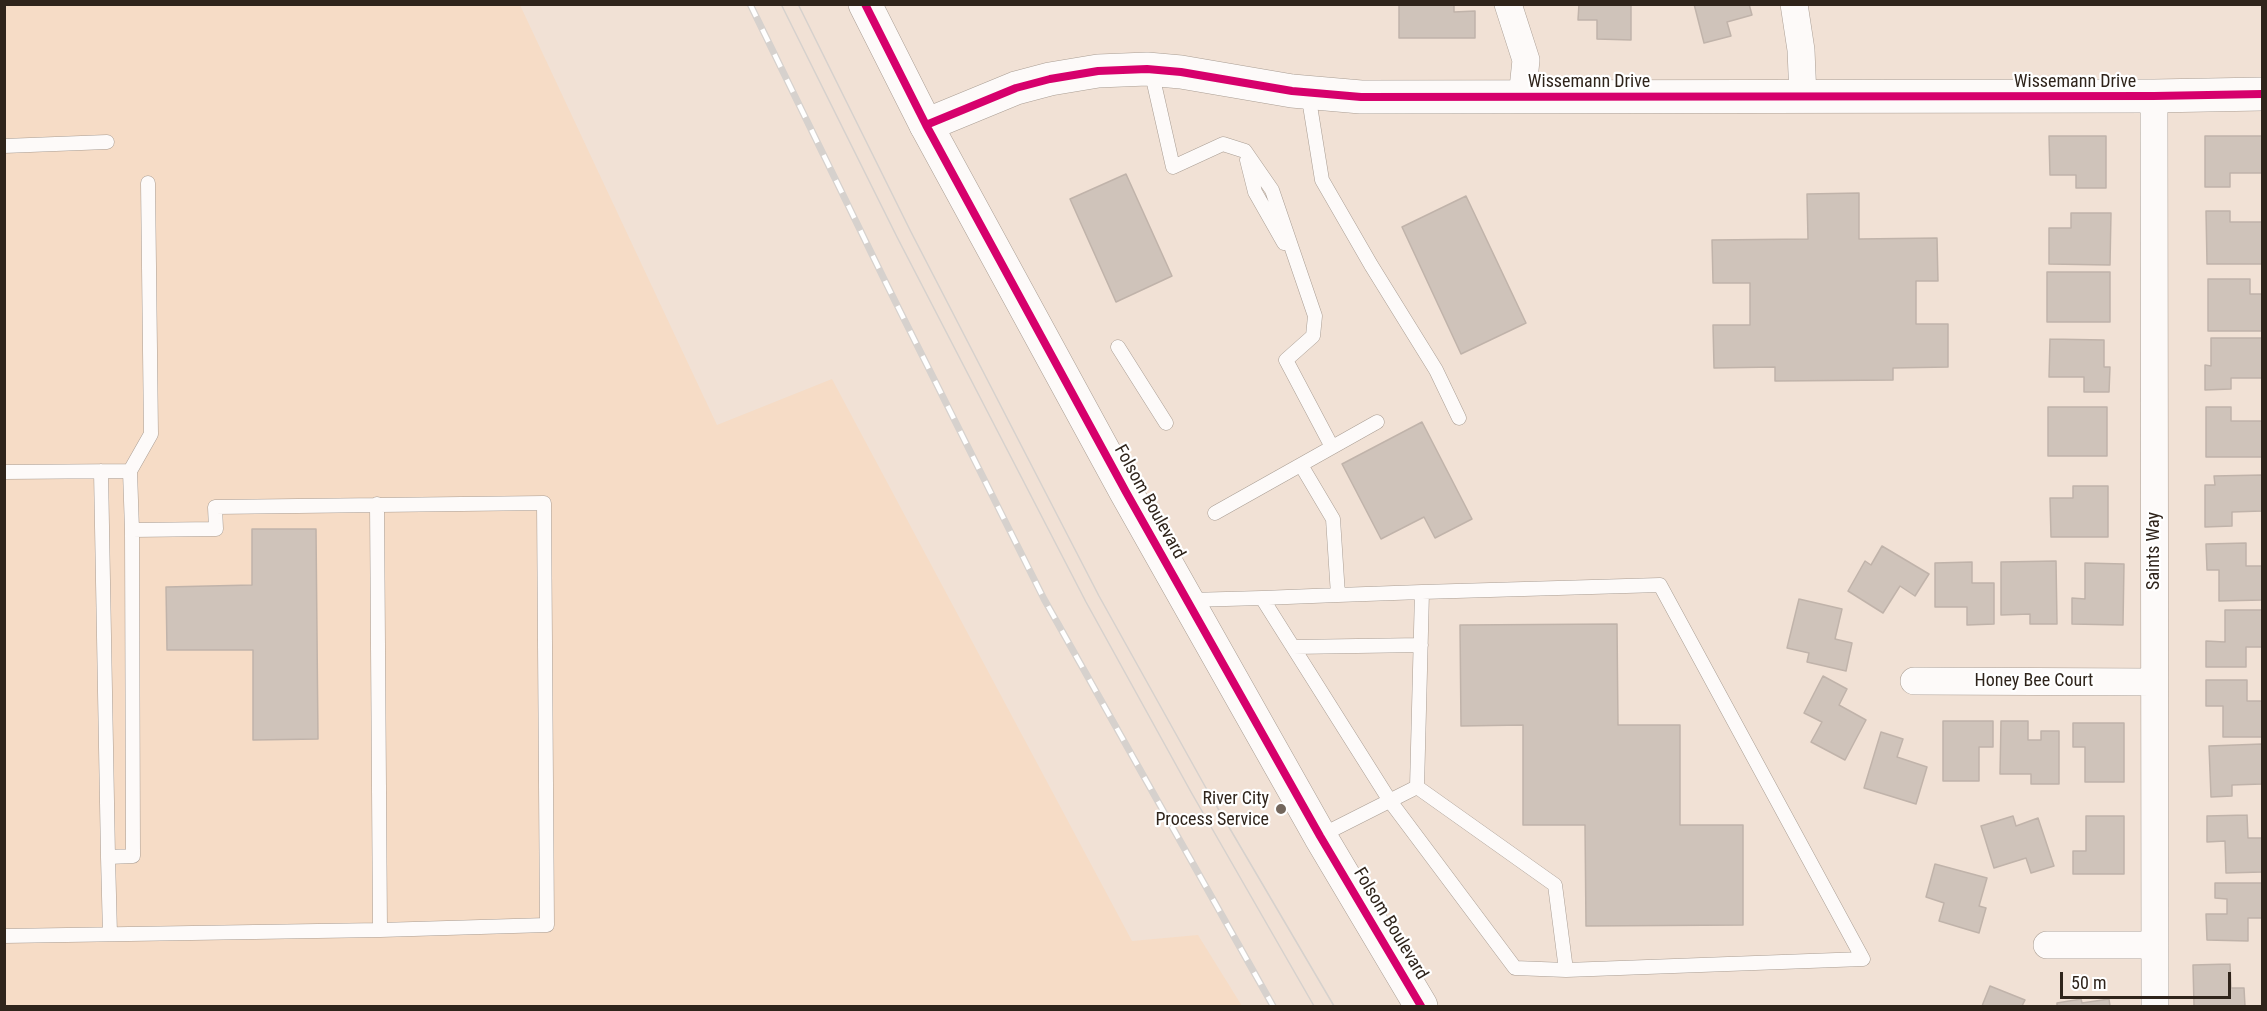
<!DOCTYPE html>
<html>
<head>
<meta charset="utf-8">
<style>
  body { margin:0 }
  #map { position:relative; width:2267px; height:1011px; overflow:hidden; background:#f1e1d5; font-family:"Roboto Condensed",sans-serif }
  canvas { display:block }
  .frame { position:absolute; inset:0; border:6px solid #2f241b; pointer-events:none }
  .scale { position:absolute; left:2060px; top:972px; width:171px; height:27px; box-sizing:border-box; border:3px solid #2f241b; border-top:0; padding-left:8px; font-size:18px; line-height:21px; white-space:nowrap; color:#2f241b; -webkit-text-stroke:4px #fff; paint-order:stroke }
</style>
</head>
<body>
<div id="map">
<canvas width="2267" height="1011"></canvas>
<div class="frame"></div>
<div class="scale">50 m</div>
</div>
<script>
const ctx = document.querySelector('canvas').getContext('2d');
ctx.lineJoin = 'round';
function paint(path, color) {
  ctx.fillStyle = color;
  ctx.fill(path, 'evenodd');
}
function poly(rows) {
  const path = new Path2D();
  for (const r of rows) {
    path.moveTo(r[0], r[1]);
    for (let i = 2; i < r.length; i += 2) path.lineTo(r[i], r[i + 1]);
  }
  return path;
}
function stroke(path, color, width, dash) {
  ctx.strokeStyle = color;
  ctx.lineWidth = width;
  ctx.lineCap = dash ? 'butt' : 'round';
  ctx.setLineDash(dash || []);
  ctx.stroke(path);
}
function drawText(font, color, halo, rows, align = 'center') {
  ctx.font = font + ' "Roboto Condensed",sans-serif';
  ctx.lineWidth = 4.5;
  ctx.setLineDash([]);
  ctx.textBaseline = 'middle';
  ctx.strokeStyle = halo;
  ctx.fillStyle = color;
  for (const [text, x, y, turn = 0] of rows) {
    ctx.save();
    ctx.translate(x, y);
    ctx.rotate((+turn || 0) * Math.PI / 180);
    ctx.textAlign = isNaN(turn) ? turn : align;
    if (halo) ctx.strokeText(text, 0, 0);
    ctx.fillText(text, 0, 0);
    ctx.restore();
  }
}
paint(poly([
  [5,4,520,5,717,425,832,379,1132,941,1198,935,1242,1006,5,1006]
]), '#f6dcc6');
const building = poly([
  [1399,4,1454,4,1454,12,1475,11,1475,38,1399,38,1399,4],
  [1579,4,1631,4,1631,40,1597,39,1597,20,1578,20,1579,4],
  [1694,4,1749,4,1752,15,1727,22,1731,36,1704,43,1694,4],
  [2049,136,2106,136,2106,188,2076,188,2076,175,2050,175,2049,136],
  [2205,136,2262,136,2262,173,2230,173,2230,187,2205,187,2205,136],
  [1126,174,1172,276,1116,302,1070,199,1126,174],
  [1859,193,1859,239,1937,238,1938,281,1916,281,1916,324,1948,324,1948,367,1893,368,1893,380,1775,381,1775,367,1714,368,1713,325,1750,325,1750,283,1713,283,1712,240,1808,239,1807,194,1859,193],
  [1466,196,1526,323,1461,354,1402,227,1466,196],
  [2206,211,2230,211,2230,222,2262,222,2262,264,2207,264,2206,211],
  [2071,213,2111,213,2110,265,2049,264,2049,228,2071,228,2071,213],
  [2047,272,2110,272,2110,322,2047,322,2047,272],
  [2208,279,2250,279,2250,294,2262,294,2262,331,2208,331,2208,279],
  [2211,338,2262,338,2262,378,2231,378,2231,389,2205,390,2205,365,2211,366,2211,338],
  [2050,339,2104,340,2104,367,2110,367,2109,392,2084,392,2084,377,2049,377,2050,339],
  [2048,407,2107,407,2107,456,2048,456,2048,407],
  [2206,407,2231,407,2231,421,2262,421,2262,457,2206,457,2206,407],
  [1422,422,1472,519,1435,538,1424,517,1381,539,1342,464,1422,422],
  [2262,475,2262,511,2232,512,2232,526,2205,527,2205,485,2215,485,2214,476,2262,475],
  [2073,486,2108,486,2108,537,2051,537,2050,498,2073,498,2073,486],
  [252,529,316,529,318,739,253,740,253,650,167,650,166,587,252,585,252,529],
  [2246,543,2246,566,2262,566,2262,600,2219,601,2219,570,2207,570,2206,544,2246,543],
  [1882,546,1929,574,1915,596,1900,586,1883,613,1848,591,1865,561,1871,565,1882,546],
  [2056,561,2057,624,2030,624,2030,614,2001,615,2001,562,2056,561],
  [1972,562,1972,583,1994,583,1994,624,1967,625,1967,607,1935,607,1935,563,1972,562],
  [2085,563,2124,564,2123,625,2072,624,2072,598,2085,599,2085,563],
  [1799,599,1842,609,1835,639,1852,643,1846,671,1807,662,1809,653,1787,648,1799,599],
  [2225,610,2262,610,2262,647,2246,647,2246,667,2206,667,2206,641,2225,642,2225,610],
  [1617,624,1618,725,1680,725,1680,825,1743,825,1743,925,1586,926,1585,825,1523,825,1523,725,1461,726,1460,625,1617,624],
  [1823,676,1847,689,1839,705,1866,720,1845,760,1811,742,1822,722,1804,713,1823,676],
  [2206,680,2247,680,2247,701,2262,701,2262,737,2223,737,2223,706,2206,706,2206,680],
  [1943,721,1993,721,1993,747,1979,747,1979,781,1943,781,1943,721],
  [2001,721,2028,721,2028,740,2041,740,2041,731,2059,731,2059,784,2031,784,2031,774,2000,774,2001,721],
  [2073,723,2124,723,2124,782,2085,782,2085,747,2073,747,2073,723],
  [1881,732,1903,739,1897,757,1927,767,1916,804,1864,788,1881,732],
  [2262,744,2262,784,2232,785,2232,796,2211,797,2209,746,2262,744],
  [2247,815,2248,838,2262,838,2262,872,2226,873,2225,841,2207,842,2207,816,2247,815],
  [2013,816,2016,826,2038,818,2054,866,2031,873,2026,858,1994,868,1981,826,2013,816],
  [2086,816,2124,816,2124,874,2073,874,2073,851,2086,851,2086,816],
  [1935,864,1987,878,1979,906,1986,908,1979,933,1939,921,1944,903,1926,897,1935,864],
  [2215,883,2262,883,2262,918,2248,918,2248,941,2207,940,2206,914,2227,914,2227,899,2215,898,2215,883],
  [2230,964,2231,988,2244,988,2245,1006,2194,1006,2193,965,2230,964],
  [1990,986,2025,1000,2022,1006,1982,1006,1990,986],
  [2081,999,2082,1003,2109,999,2110,1006,2057,1006,2057,1003,2081,999]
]);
paint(building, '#cfc3ba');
stroke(building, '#c0b3aa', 1.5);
const lane = poly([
  [1151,70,1173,167,1223,144,1245,151,1272,190,1315,316,1313,336,1286,360,1332,447],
  [1308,93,1322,180,1371,265,1436,370,1459,418],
  [4,146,107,142],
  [1247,160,1255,192,1284,243],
  [1118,347,1166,423],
  [1301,465,1333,519,1338,595],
  [101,471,108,857],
  [130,471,151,434,148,183],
  [4,472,130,471,132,530,216,529,215,507,544,503,547,925,380,930],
  [1215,513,1377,422],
  [1422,592,1417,787,1555,885,1566,970],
  [1190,600,1262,598,1338,595,1422,592,1660,585,1863,959,1566,970,1515,968,1390,801,1262,598],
  [1293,647,1421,645],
  [1320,836,1417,787],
  [110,934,108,857,133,856,132,530],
  [4,936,380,930,377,504]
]);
const street = poly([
  [1508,4,1526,60,1522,98],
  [1794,4,1801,50,1803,97],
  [2154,96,2155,1006],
  [1914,681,2154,682],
  [2047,945,2155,945]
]);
const secondary = poly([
  [926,125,1016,88,1050,79,1098,71,1147,69,1181,72,1292,91,1361,97,2154,96,2262,94]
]);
const primary = poly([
  [865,4,926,125,1126,492,1320,836,1421,1006]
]);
stroke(lane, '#a99d93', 15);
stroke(street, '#a99d93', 28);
stroke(secondary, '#a99d93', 34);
stroke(primary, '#a99d93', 34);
stroke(lane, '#fdfaf9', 14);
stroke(street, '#fdfaf9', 27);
stroke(secondary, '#fdfaf9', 33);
stroke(primary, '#fdfaf9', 33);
stroke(poly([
  [781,4,897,237,1086,602,1191,792,1314,1006],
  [798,4,911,232,1099,596,1206,788,1334,1006]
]), '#d6d1cd', 1.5);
const rail = poly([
  [750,4,885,281,1044,599,1273,1006]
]);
stroke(rail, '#d6d1cd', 7);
stroke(rail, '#fff', 4.5, [14]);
stroke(poly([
  [865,4,926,125,1126,492,1320,836,1421,1006],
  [926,125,1016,88,1050,79,1098,71,1147,69,1181,72,1292,91,1361,97,2154,96,2262,94]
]), '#d6006c', 8);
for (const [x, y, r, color] of [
  [1281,809,6,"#73665c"]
]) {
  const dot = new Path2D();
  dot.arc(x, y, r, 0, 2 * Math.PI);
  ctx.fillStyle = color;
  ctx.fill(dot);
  stroke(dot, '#fff', 2);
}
drawText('18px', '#2f241b', '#fff', [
  ["Wissemann Drive",1589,82],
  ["Wissemann Drive",2075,82],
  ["Folsom Boulevard",1149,502,61],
  ["Saints Way",2154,551,-90],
  ["Honey Bee Court",2034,681],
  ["Folsom Boulevard",1390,924,59]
]);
drawText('18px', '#2f241b', '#fff', [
  ["River City",1269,799],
  ["Process Service",1269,820]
], 'right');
</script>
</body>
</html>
